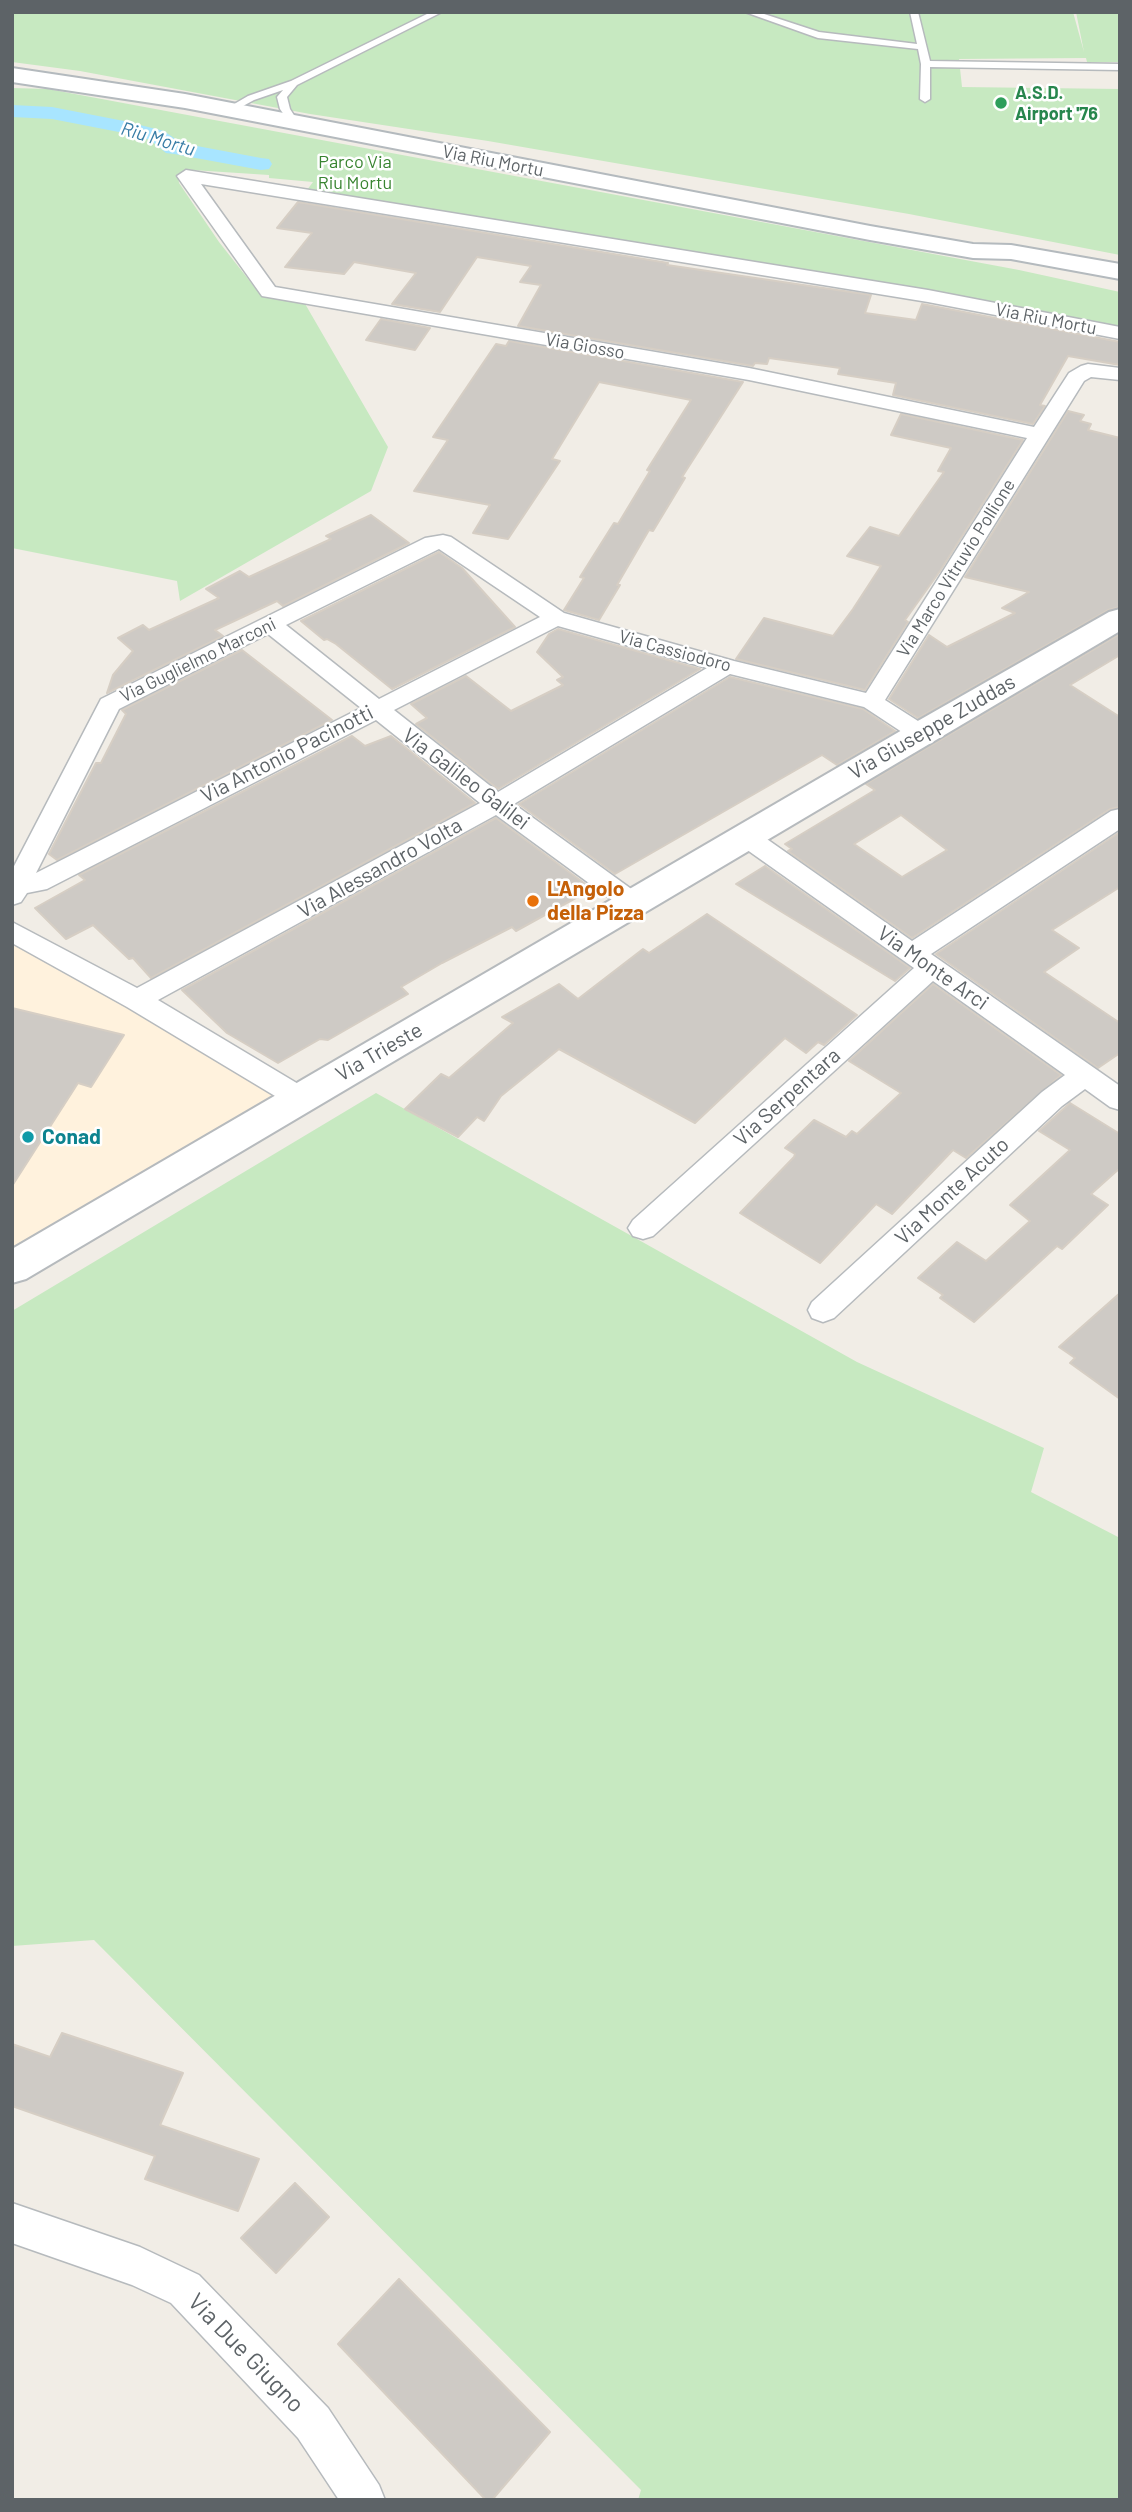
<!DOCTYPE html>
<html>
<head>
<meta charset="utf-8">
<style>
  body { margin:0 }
  #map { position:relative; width:1132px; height:2512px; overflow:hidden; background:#f1ede6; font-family:Barlow,sans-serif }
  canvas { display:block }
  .frame { position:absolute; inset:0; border:14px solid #5d6367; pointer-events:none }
</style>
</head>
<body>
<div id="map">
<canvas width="1132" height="2512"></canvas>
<div class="frame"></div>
</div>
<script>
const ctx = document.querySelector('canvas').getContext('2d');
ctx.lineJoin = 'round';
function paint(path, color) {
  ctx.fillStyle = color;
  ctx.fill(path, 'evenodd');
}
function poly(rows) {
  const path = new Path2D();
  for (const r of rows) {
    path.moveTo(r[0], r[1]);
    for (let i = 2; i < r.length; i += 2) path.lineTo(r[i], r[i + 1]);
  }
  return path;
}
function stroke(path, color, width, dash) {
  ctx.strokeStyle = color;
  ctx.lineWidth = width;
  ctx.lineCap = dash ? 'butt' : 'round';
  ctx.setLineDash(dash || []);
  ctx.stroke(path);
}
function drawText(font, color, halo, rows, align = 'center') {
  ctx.font = font + ' Barlow,sans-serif';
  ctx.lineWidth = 5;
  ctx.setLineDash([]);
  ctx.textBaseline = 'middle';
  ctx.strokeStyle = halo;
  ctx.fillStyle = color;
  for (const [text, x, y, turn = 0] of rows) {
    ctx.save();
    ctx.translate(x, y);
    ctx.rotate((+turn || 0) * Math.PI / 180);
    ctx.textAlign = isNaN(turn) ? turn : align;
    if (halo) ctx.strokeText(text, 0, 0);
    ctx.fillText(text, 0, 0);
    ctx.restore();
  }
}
paint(poly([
  [12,923,300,1098,12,1261]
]), '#fff2dd');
paint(poly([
  [12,12,1073,12,1084,52,1076,12,1120,12,1120,62,1087,62,1086,58,959,59,962,87,1120,89,1120,255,909,214,488,141,310,114,80,71,12,62],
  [12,88,48,89,1019,270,1120,292,1120,332,307,190,313,182,269,178,269,175,192,170,178,175,179,183,219,242,260,294,304,302,388,447,371,491,180,601,177,581,12,548],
  [376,1093,857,1362,1044,1448,1031,1492,1120,1538,1120,2500,638,2500,641,2490,94,1940,12,1946,12,1311]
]), '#c7e9c1');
paint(poly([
  [12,105,52,107,124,121,164,131,181,143,261,158,269,159,272,164,269,169,261,170,174,154,166,153,150,140,124,133,52,119,12,117,12,105]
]), '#a8e5ff');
const building = poly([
  [298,202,668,263,667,265,871,295,865,313,916,320,922,304,1120,342,1120,365,1068,356,1040,405,1045,406,1033,424,893,395,896,383,838,374,840,368,769,358,767,364,755,363,753,366,518,326,541,285,520,282,531,266,477,257,440,312,392,304,416,273,354,262,344,274,285,267,312,233,277,228,298,202],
  [381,319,430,328,415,350,366,340,381,319],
  [509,341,743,382,682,477,685,478,653,531,649,530,617,585,620,585,599,620,564,610,584,578,580,577,614,523,618,524,650,471,647,470,691,400,599,382,552,459,560,461,508,539,473,533,490,505,414,491,448,440,433,437,496,344,506,346,509,341],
  [1068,411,1084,415,1080,421,1091,424,1088,430,1120,438,1120,607,1108,610,918,718,889,699,929,635,947,647,1015,613,1002,608,1029,592,965,577,1068,411],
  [901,414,1023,440,940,571,905,620,908,622,865,690,736,659,764,618,833,636,853,609,881,566,847,556,870,527,899,536,944,472,938,471,951,448,891,435,901,414],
  [371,515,409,543,283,606,277,601,215,630,223,636,107,693,113,675,133,651,118,638,143,625,149,630,219,598,206,589,240,571,249,577,331,539,326,536,371,515],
  [439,552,462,568,515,627,392,689,336,644,327,639,324,640,301,621,439,552],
  [558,629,700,669,498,789,416,724,427,718,411,704,466,676,511,711,563,685,557,680,563,677,537,652,549,634,558,629],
  [1120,634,1120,655,1070,685,1120,717,1120,807,1110,809,912,938,788,851,792,849,785,844,875,790,866,784,1120,634],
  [901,815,947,850,902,877,854,844,901,815],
  [242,650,332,720,57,860,49,854,96,763,101,763,126,714,122,710,242,650],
  [730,677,863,709,895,731,837,765,822,755,615,874,519,804,730,677],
  [352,736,365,746,391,736,475,803,151,978,133,958,129,959,93,925,66,939,35,908,85,880,79,875,352,736],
  [496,818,592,889,516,931,512,927,442,963,401,987,408,994,328,1040,320,1039,278,1063,227,1033,182,990,496,818],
  [1120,832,1120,887,1052,930,1079,948,1044,972,1120,1023,1120,1053,1098,1068,936,954,1120,832],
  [765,866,910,968,895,981,736,884,765,866],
  [707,914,857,1015,824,1045,818,1042,806,1053,785,1038,695,1123,559,1049,501,1096,484,1121,477,1117,458,1137,405,1109,441,1074,449,1078,513,1023,502,1017,559,984,578,999,643,949,649,953,707,914],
  [933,984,1061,1075,966,1158,953,1150,892,1214,876,1204,820,1263,740,1213,794,1157,795,1154,785,1148,814,1120,846,1137,852,1131,857,1134,901,1093,849,1061,933,984],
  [12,1008,124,1035,91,1087,78,1083,12,1186,12,1008],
  [1070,1103,1120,1134,1120,1168,1091,1194,1108,1205,1062,1249,1057,1246,974,1322,940,1298,943,1295,918,1278,957,1242,986,1261,1030,1221,1010,1205,1070,1150,1039,1131,1070,1103],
  [1120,1293,1120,1399,1070,1363,1075,1358,1059,1347,1120,1293],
  [62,2033,183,2073,160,2125,259,2159,238,2211,145,2179,155,2156,12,2106,12,2044,50,2057,62,2033],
  [295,2183,329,2217,276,2273,241,2238,295,2183],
  [399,2279,550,2432,492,2500,486,2500,338,2344,399,2279]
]);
paint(building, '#cecac5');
stroke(building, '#d6cec4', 2);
const service = poly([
  [431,12,442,12,297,85,287,97,290,109,299,123,297,125,291,125,280,109,277,97,283,90,254,100,232,112,224,110,248,96,291,81,431,12],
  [745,12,758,12,819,32,917,44,910,12,918,12,930,61,1120,64,1120,70,930,67,930,99,925,102,920,99,921,64,918,49,818,38,745,12]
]);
const minor = poly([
  [186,170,928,290,1120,327,1120,339,928,302,201,184,275,287,749,368,1034,427,1069,373,1081,366,1088,364,1120,368,1120,380,1091,377,1084,381,885,700,929,728,932,733,929,738,920,741,911,738,864,707,730,674,514,804,641,896,645,902,641,908,632,911,623,908,496,815,158,1000,310,1091,314,1098,310,1105,300,1108,290,1105,127,1007,12,943,12,922,137,988,480,803,376,720,47,889,27,893,21,902,12,905,12,870,101,699,425,538,443,535,451,537,564,613,734,661,866,693,1027,438,749,380,262,296,177,176,186,170],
  [439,549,540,617,379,699,286,625,439,549],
  [558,626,707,668,498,792,394,710,558,626],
  [268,634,361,708,36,873,119,709,268,634],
  [1120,809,1120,829,931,954,1120,1086,1120,1110,1110,1107,1085,1089,1062,1106,834,1318,823,1322,812,1318,808,1310,812,1302,1042,1092,1065,1075,933,981,653,1236,643,1239,633,1236,628,1228,633,1220,914,968,736,842,732,836,736,830,745,828,754,830,912,941,1111,811,1120,809],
  [12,2203,140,2247,199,2275,328,2408,379,2485,385,2500,339,2500,298,2438,171,2303,132,2285,12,2243,12,2203]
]);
const tertiary = poly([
  [1120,609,1120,631,26,1279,12,1283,12,1249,909,726,1109,612,1120,609]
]);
const secondary = poly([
  [12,68,185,94,870,226,973,244,1011,245,1120,264,1120,279,1011,259,973,258,870,240,185,108,12,82,12,68]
]);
stroke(service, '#b6babd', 3);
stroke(minor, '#b6babd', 3);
stroke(tertiary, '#b6babd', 4);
stroke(secondary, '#b4babe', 4);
paint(service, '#fff');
paint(minor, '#fff');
paint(tertiary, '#fff');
paint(secondary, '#fff');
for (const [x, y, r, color] of [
  [1001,103,7,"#2e9e5b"],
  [533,901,7,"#e8710a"],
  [28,1137,7,"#0f9aa8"]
]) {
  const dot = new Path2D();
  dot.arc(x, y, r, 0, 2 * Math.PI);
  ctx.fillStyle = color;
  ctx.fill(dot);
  stroke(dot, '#fff', 2.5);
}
drawText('bold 18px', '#27864d', '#fff', [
  ["A.S.D.",1015,93],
  ["Airport '76",1015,114]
], 'left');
drawText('18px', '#5d6367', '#fff', [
  ["Via Riu Mortu",493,161,11],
  ["Via Riu Mortu",1046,319,11],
  ["Via Giosso",585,346,10],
  ["Via Marco Vitruvio Pollione",956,568,-58],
  ["Via Cassiodoro",675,651,15],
  ["Via Guglielmo Marconi",198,660,-26]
]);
drawText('18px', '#388430', '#fff', [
  ["Parco Via",355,162],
  ["Riu Mortu",355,183]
]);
drawText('italic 19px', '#387da6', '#fff', [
  ["Riu Mortu",158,139,17]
]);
drawText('21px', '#5d6367', '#fff', [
  ["Via Giuseppe Zuddas",932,727,-30],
  ["Via Antonio Pacinotti",287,754,-27],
  ["Via Galileo Galilei",466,779,37],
  ["Via Alessandro Volta",380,868,-29],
  ["Via Monte Arci",933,968,35],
  ["Via Trieste",379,1052,-30],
  ["Via Serpentara",787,1097,-42],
  ["Via Monte Acuto",952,1191,-43]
]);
drawText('bold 21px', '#c56008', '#fff', [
  ["L'Angolo",547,889],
  ["della Pizza",547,913]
], 'left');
drawText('bold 21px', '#0d838f', '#fff', [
  ["Conad",42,1137]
], 'left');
drawText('24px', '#5d6367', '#fff', [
  ["Via Due Giugno",246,2353,46]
]);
</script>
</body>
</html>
